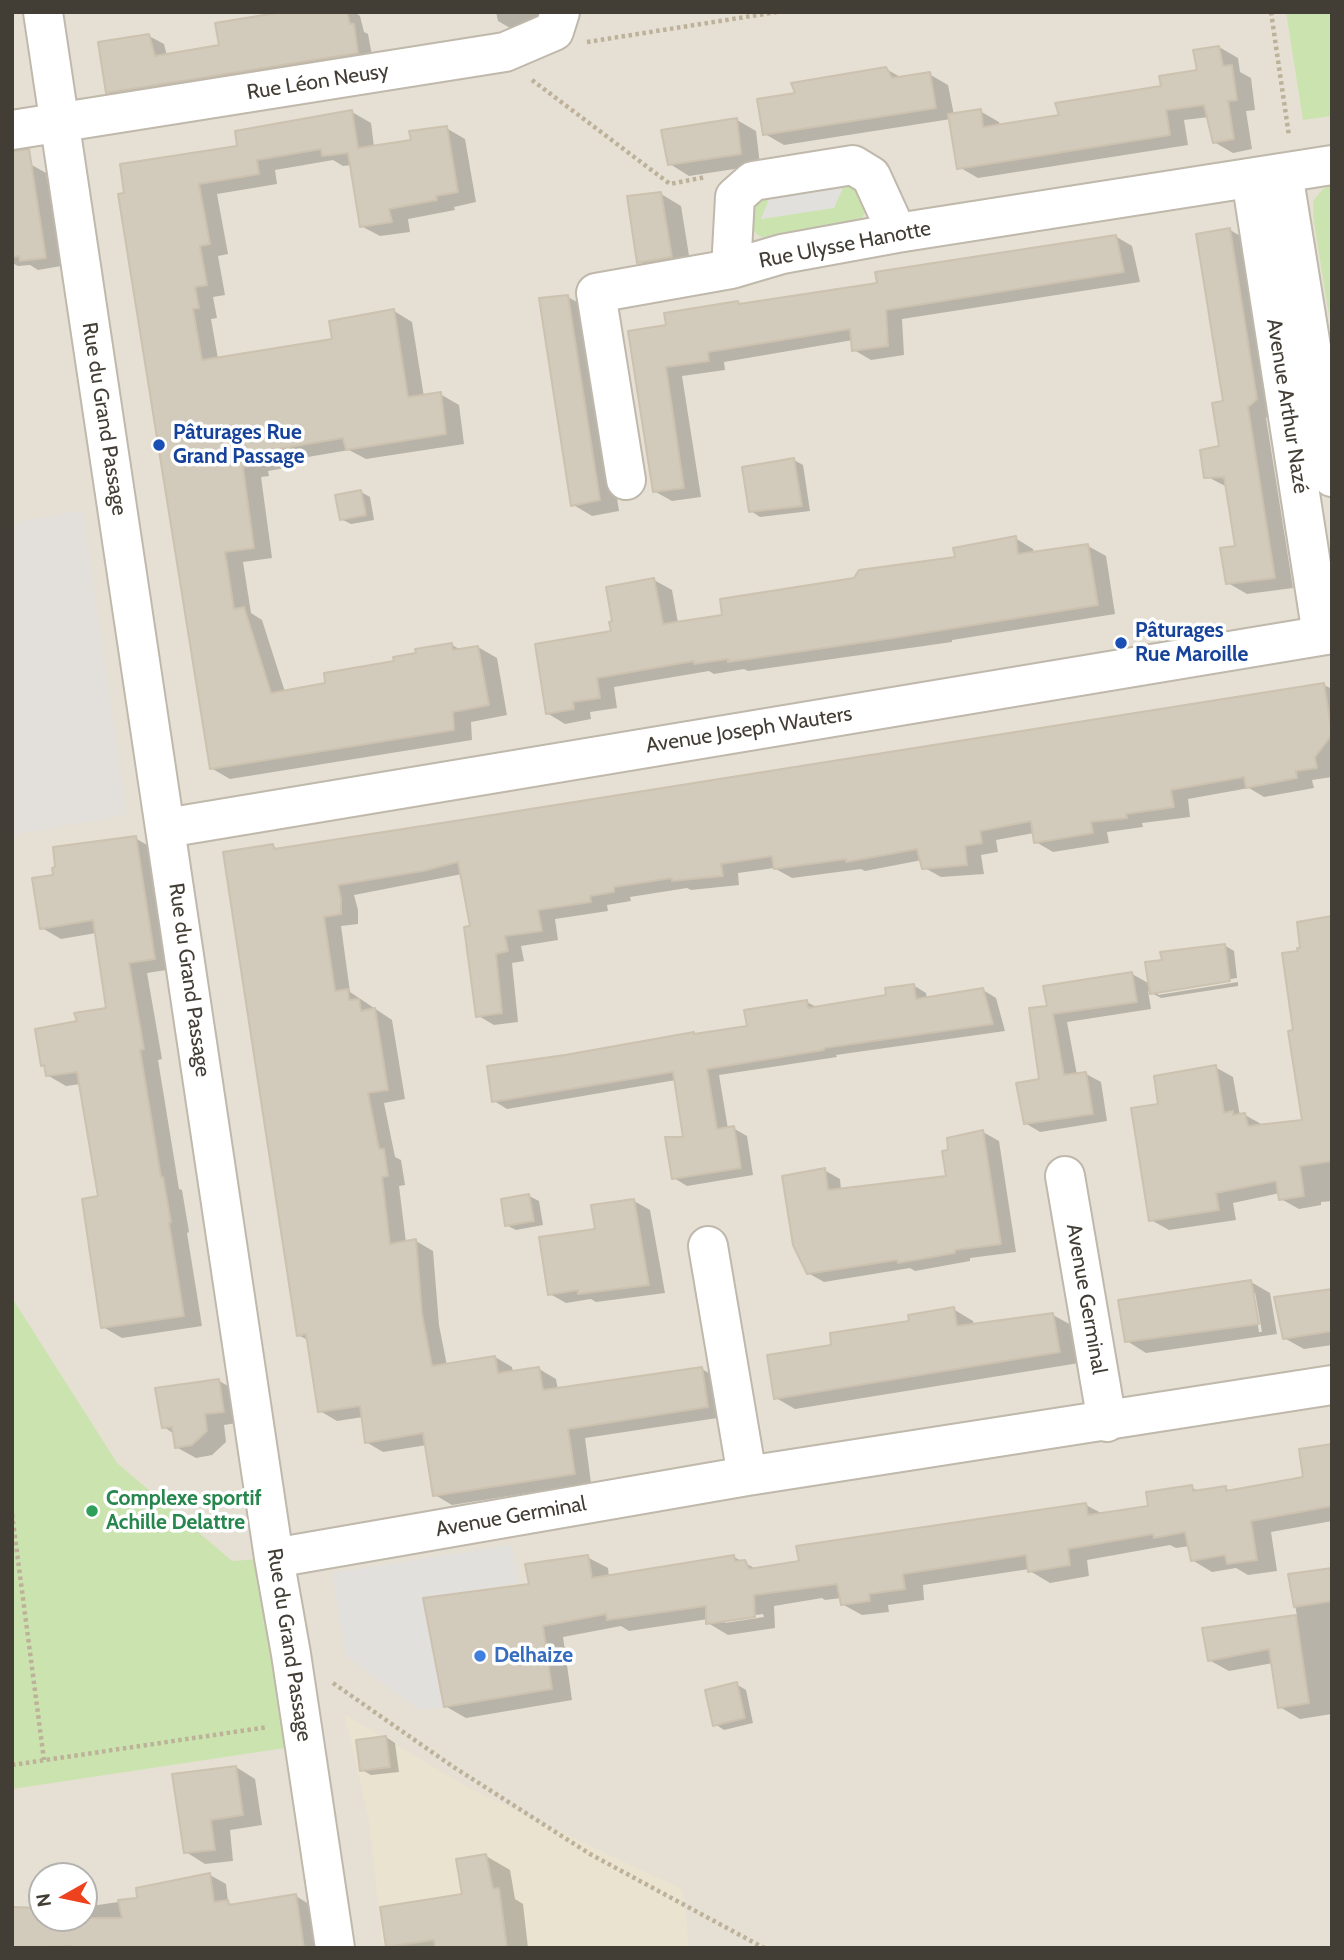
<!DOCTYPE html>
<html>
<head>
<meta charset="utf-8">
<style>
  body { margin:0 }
  #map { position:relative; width:1344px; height:1960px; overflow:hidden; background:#f1eee5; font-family:Cabin,sans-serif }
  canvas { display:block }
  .frame { position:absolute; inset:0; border:14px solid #433e35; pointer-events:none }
  .north { position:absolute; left:28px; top:1862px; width:70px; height:70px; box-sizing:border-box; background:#fff; border:2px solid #b4b2ae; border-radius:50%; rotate:261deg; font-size:19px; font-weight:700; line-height:28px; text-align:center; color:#433e35 }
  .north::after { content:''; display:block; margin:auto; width:24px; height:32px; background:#ee421f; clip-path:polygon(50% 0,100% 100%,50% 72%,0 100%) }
</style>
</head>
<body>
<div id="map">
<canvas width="1344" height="1960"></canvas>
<div class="frame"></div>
<div class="north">N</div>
</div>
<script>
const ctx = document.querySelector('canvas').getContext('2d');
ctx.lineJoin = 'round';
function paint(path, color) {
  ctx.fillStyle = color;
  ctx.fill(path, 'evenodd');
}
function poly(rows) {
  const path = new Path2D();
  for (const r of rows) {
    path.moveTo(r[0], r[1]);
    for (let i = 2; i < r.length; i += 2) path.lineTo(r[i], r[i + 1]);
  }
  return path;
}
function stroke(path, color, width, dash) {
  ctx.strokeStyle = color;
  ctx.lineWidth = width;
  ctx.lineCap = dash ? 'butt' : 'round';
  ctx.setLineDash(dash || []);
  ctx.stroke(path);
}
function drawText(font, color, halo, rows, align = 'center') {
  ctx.font = font + ' Cabin,sans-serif';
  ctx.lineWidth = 7;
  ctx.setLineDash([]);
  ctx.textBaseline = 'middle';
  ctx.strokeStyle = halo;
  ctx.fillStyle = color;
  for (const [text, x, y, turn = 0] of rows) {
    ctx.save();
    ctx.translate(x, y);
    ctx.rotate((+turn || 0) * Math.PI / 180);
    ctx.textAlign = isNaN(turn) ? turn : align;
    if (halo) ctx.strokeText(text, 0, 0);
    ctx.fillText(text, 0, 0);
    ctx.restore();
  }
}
paint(poly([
  [12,12,1332,12,1332,1948,12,1948],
  [42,1876,84,1876,84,1918,42,1918]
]), '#e5e0d3');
paint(poly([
  [83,510,127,815,12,835,12,523]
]), '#e3dfda');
paint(poly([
  [345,1715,469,1788,683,1890,689,1948,383,1948,369,1821]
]), '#eae3cf');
paint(poly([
  [1286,12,1332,12,1332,116,1303,120],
  [852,181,867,210,861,219,848,227,776,239,761,237,751,229,749,204,774,187,761,219],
  [1332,183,1332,291,1329,316,1314,222,1313,201,1323,189],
  [12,1298,117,1463,232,1561,274,1558,305,1745,12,1789]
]), '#cbe4af');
paint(poly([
  [853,165,834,208,761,219,779,177],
  [511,1545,518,1583,428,1598,446,1707,419,1710,346,1656,332,1573]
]), '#e2e0dd');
paint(poly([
  [323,12,354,12,360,16,364,32,368,34,373,61,123,100,108,92,149,36,164,44,167,56,221,46],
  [496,12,550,12,517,32,498,21],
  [1219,47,1238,58,1240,72,1251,78,1255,110,1246,111,1252,149,1233,153,1214,142,1209,117,1184,120,1188,145,978,178,959,167,951,119,784,145,765,134,797,95,886,69,902,78,929,74,948,85,954,115,980,111,999,122,1000,126,1061,116,1163,88,1199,72],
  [352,112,371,123,374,147,413,141,446,128,465,139,476,202,454,207,455,210,408,219,410,232,380,236,361,226,352,165,343,166,333,160,275,170,277,184,217,194,228,254,218,256,225,295,213,297,217,318,211,319,218,359,334,340,394,311,412,322,424,397,440,394,459,405,464,444,366,459,349,450,296,459,297,466,268,471,269,476,261,477,272,558,243,562,251,613,262,620,285,692,327,684,452,645,461,650,478,647,497,658,507,715,471,722,472,740,230,779,211,768,120,195,239,147],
  [737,120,756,131,760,165,689,176,670,164],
  [30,164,46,173,61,266,38,270,30,265,18,266,12,263,12,167],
  [661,194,681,206,691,268,659,274,639,262],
  [1230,230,1249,241,1275,410,1266,418,1293,588,1247,594,1228,583,1237,547,1227,487,1206,476,1221,447,1225,403],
  [1115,236,1132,246,1140,282,902,319,904,355,871,360,854,350,853,340,724,362,725,370,682,376,701,497,672,501,654,491,668,327,737,303,742,306,879,284],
  [568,297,588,308,619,511,592,516,572,504],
  [794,460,803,465,810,511,760,517,751,511],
  [361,492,370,497,374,520,351,524,341,519],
  [1015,538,1033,549,1034,554,1088,546,1106,556,1115,614,952,640,952,642,748,671,744,669,714,674,709,671,614,687,617,708,590,712,591,719,565,724,547,713,654,580,672,590,678,623,724,616,855,580,956,558],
  [1324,685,1332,689,1332,777,1312,780,1314,788,1264,797,1249,788,1188,799,1190,817,1142,823,1143,827,1107,832,1109,843,1053,852,1036,842,1034,833,996,840,998,852,981,855,984,874,941,877,923,867,922,860,865,871,861,869,792,878,774,868,738,873,739,885,691,890,687,888,630,897,631,901,607,905,608,911,555,919,558,940,521,946,524,961,512,963,518,1022,494,1025,477,1015,472,927,462,874,354,895,358,910,358,924,341,926,350,992,392,1020,405,1099,384,1103,395,1157,401,1160,405,1185,399,1186,406,1243,416,1241,433,1251,439,1325,447,1366,495,1357,512,1367,513,1373,539,1369,556,1379,558,1390,702,1369,719,1379,724,1417,585,1438,591,1483,452,1505,435,1495,427,1445,383,1452,366,1442,363,1417,337,1421,320,1411,308,1340,298,1335,273,846,279,850],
  [135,838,154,849,173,969,147,973,162,1059,158,1060,179,1189,182,1190,189,1232,187,1233,202,1326,122,1338,103,1327,100,1198,81,1084,66,1086,47,1075,46,1067,42,1064,79,1023,108,1010,96,933,61,939,42,928,55,877],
  [1332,918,1332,1201,1321,1202,1321,1205,1299,1209,1281,1199,1280,1193,1233,1203,1236,1220,1169,1230,1151,1220,1160,1105,1215,1067,1233,1077,1240,1116,1245,1115,1263,1125,1304,1122,1295,1032,1300,952],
  [1224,945,1234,951,1237,978,1158,991,1158,995,1238,982,1238,986,1161,998,1148,991,1151,1009,1067,1022,1077,1075,1086,1074,1101,1082,1107,1121,1040,1132,1025,1123,1041,1081,1049,1007,1132,974,1150,984,1164,961],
  [913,985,926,993,927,999,983,990,996,998,1005,1031,836,1055,837,1057,719,1075,728,1129,733,1128,747,1136,753,1175,687,1186,674,1178,685,1139,676,1080,507,1109,494,1101,566,1057,693,1033,697,1035,749,1027,807,1002,818,1008,888,997],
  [983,1132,999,1141,1016,1252,970,1258,970,1261,915,1271,910,1268,824,1282,808,1273,824,1170,840,1179,841,1190,948,1178],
  [529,1196,539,1201,543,1225,516,1230,506,1225],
  [634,1201,650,1210,665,1293,596,1302,591,1299,566,1303,550,1294,597,1231],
  [1251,1282,1270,1293,1277,1334,1146,1353,1127,1341],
  [1252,1293,1255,1293,1262,1332,1259,1332],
  [1332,1291,1332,1345,1304,1349,1284,1338],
  [953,1309,973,1321,974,1325,1053,1315,1073,1326,1079,1363,795,1409,776,1398,833,1347],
  [219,1381,239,1392,243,1422,224,1425,226,1442,212,1455,196,1458,176,1447,174,1434,164,1427],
  [1332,1446,1332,1521,1271,1532,1277,1571,1248,1575,1236,1568,1212,1572,1192,1560,1190,1546,1176,1548,1170,1545,1087,1560,1089,1576,1050,1583,1030,1571,1029,1569,923,1585,924,1600,888,1605,889,1612,862,1615,842,1604,841,1598,825,1600,822,1598,774,1606,775,1628,728,1635,708,1623,708,1619,629,1631,621,1626,563,1637,572,1700,466,1718,445,1706,531,1586,587,1557,608,1568,609,1577,734,1557,758,1570,1086,1505,1103,1514,1150,1507,1191,1487,1200,1492,1225,1488,1232,1492,1305,1478],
  [763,1614,764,1617,725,1623,725,1619],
  [1332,1569,1332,1714,1300,1719,1280,1707,1273,1663,1229,1671,1209,1660,1204,1629,1297,1616,1290,1576],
  [736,1684,746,1690,753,1723,724,1730,715,1724],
  [386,1737,395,1743,399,1772,371,1775,362,1770],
  [236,1767,255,1779,262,1825,230,1830,233,1861,205,1864,186,1852],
  [486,1856,510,1870,515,1899,523,1904,528,1948,388,1946,464,1896],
  [210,1875,226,1884,228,1902,234,1906,296,1896,312,1906,319,1948,12,1948,31,1909,42,1908,42,1918,84,1918,84,1907,139,1899]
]), '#0003');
const building = poly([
  [282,12,347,12,350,24,354,24,358,53,106,93,98,42,149,34,155,56,219,45,215,23,282,12],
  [1219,46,1223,66,1232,65,1237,100,1228,101,1234,139,1213,143,1204,105,1166,110,1170,135,957,169,948,114,981,109,983,127,1059,115,1055,103,1161,86,1159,76,1197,70,1193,50,1219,46],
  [886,67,892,78,930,72,936,108,763,135,757,99,795,93,791,83,886,67],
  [352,110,358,148,411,140,409,131,447,126,458,192,436,196,437,200,389,209,392,222,360,227,348,153,322,156,321,149,257,160,259,174,199,184,210,244,200,246,207,285,195,287,199,308,193,309,202,360,332,339,329,321,394,309,408,397,441,392,446,434,346,450,343,438,278,449,279,456,250,461,251,466,243,467,254,548,225,552,234,609,244,607,271,693,325,683,324,673,394,661,393,657,416,653,415,649,452,643,453,650,478,646,489,705,453,712,454,730,210,769,118,194,124,193,120,164,237,146,235,131,352,110],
  [737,118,741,154,668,165,661,130,737,118],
  [29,149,46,258,20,261,19,256,12,257,12,151,29,149],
  [661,192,672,257,637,263,627,196,661,192],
  [1230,228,1257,399,1248,407,1275,578,1226,584,1220,548,1235,546,1224,477,1204,478,1200,450,1219,446,1212,403,1223,401,1196,234,1230,228],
  [1116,235,1124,272,886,310,888,346,852,351,850,329,708,352,709,361,666,367,684,488,653,492,628,331,666,325,664,313,738,301,739,304,877,283,875,272,1116,235],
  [568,295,600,500,571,506,539,298,568,295],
  [794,458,802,506,749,512,742,467,794,458],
  [361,490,366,515,340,520,335,495,361,490],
  [1016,536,1018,554,1088,544,1098,605,893,638,728,662,728,659,694,664,694,661,597,678,600,698,573,702,574,709,546,714,535,644,611,631,609,622,612,621,606,587,654,578,663,624,722,615,720,599,854,578,859,570,955,557,953,548,1016,536],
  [1324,683,1332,735,1315,757,1317,768,1296,771,1297,778,1246,788,1244,777,1171,790,1174,807,1126,814,1127,818,1091,822,1093,833,1034,843,1031,821,980,831,982,843,965,846,967,865,922,869,917,849,846,862,846,859,774,869,772,856,721,864,723,876,672,881,672,878,614,887,614,892,590,896,591,902,538,910,542,931,505,936,508,951,496,954,502,1013,476,1017,464,927,470,926,458,862,423,871,338,885,341,899,341,914,324,917,335,991,348,989,349,1000,359,999,361,1011,375,1008,388,1090,368,1093,379,1149,384,1149,388,1176,382,1177,390,1244,416,1239,422,1314,432,1366,495,1356,498,1373,539,1367,543,1390,702,1367,708,1407,568,1429,575,1474,433,1496,423,1433,365,1443,360,1406,318,1412,306,1334,297,1336,223,852,273,844,274,849,461,820,1324,683],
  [136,836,155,959,129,963,144,1049,140,1050,161,1177,163,1177,171,1222,169,1223,184,1316,101,1328,82,1199,98,1196,77,1072,46,1076,44,1065,41,1066,35,1029,77,1021,74,1013,106,1008,93,920,40,929,32,878,53,875,52,868,55,867,53,847,136,836],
  [1332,916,1332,1161,1300,1166,1304,1196,1279,1200,1276,1181,1216,1193,1219,1210,1149,1221,1131,1108,1158,1104,1154,1076,1216,1065,1224,1113,1233,1111,1233,1115,1245,1113,1248,1126,1302,1120,1288,1031,1293,1030,1282,953,1298,951,1297,948,1300,948,1297,922,1332,916],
  [1225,944,1230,981,1150,994,1145,962,1162,960,1160,952,1225,944],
  [1132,972,1137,1002,1053,1014,1064,1075,1086,1072,1093,1114,1024,1124,1016,1083,1039,1079,1029,1008,1047,1006,1043,986,1132,972],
  [914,984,916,999,983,988,993,1024,824,1048,824,1050,707,1069,717,1129,734,1126,741,1168,672,1179,665,1137,683,1137,673,1072,492,1102,487,1066,565,1055,694,1032,694,1034,747,1026,744,1010,807,1000,808,1008,886,995,885,988,914,984],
  [983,1130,1001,1244,955,1250,955,1253,898,1263,897,1260,807,1274,793,1245,782,1176,825,1168,828,1190,946,1176,942,1151,948,1150,947,1138,983,1130],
  [529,1194,534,1221,505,1226,501,1199,529,1194],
  [634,1199,649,1285,578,1294,578,1290,548,1295,539,1237,595,1229,591,1205,634,1199],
  [1251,1280,1259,1324,1125,1342,1118,1300,1251,1280],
  [1332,1289,1332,1331,1283,1339,1274,1297,1332,1289],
  [954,1307,957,1326,1053,1313,1060,1352,774,1399,767,1355,831,1345,830,1333,909,1321,908,1315,954,1307],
  [219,1379,224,1412,205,1414,207,1431,192,1445,175,1448,172,1427,162,1428,155,1388,219,1379],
  [1332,1444,1332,1506,1251,1521,1257,1560,1227,1564,1225,1555,1191,1561,1185,1532,1154,1538,1153,1534,1068,1549,1070,1565,1028,1572,1026,1555,903,1574,905,1589,869,1594,870,1601,841,1605,837,1584,754,1595,755,1617,706,1624,706,1606,607,1620,606,1614,543,1626,552,1689,444,1707,423,1598,529,1584,525,1564,588,1555,592,1578,734,1555,735,1561,745,1560,749,1569,799,1561,796,1546,1086,1503,1088,1515,1148,1506,1146,1492,1192,1485,1193,1491,1226,1486,1226,1491,1303,1477,1299,1449,1332,1444],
  [1332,1568,1332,1601,1294,1607,1288,1574,1332,1568],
  [1296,1615,1309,1703,1278,1708,1269,1649,1208,1661,1202,1628,1296,1615],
  [737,1682,745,1718,713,1726,705,1690,737,1682],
  [386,1736,390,1767,360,1771,356,1740,386,1736],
  [236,1766,243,1815,211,1820,215,1850,184,1853,172,1774,236,1766],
  [486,1854,493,1889,499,1888,507,1948,435,1948,434,1940,386,1947,380,1907,462,1894,456,1859,486,1854],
  [210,1873,214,1902,228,1900,229,1905,296,1894,304,1948,72,1948,72,1946,12,1948,12,1907,42,1908,42,1918,122,1918,118,1900,137,1898,136,1888,210,1873]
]);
paint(building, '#d2cabb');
stroke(building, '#cdc1af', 2);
const minor = poly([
  [43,12,274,1558,291,1654,335,1948],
  [12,130,505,52,554,31,560,12],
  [1283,173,1332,477],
  [1251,178,1322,635],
  [731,269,735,197,753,181,853,165,871,176,897,233],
  [626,480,596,293,731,269,782,254,897,233,1332,165],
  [166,828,1332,634],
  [1065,1176,1107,1422],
  [708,1246,747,1476],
  [274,1558,747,1476,1332,1385]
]);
stroke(minor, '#bfb8ab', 42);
stroke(poly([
  [1271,12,1289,136],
  [587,42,777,12],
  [532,80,670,184,706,177],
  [12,1514,44,1760],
  [333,1683,452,1766,590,1854,764,1948],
  [12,1765,268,1727]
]), '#bdb19a', 4.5, [3.5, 3.5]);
stroke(minor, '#fff', 38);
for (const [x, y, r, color] of [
  [159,445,7,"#1a4fb4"],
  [1121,643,7,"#1a4fb4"],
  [92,1511,7,"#2e9e5b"],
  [480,1656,7,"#3f7fe0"]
]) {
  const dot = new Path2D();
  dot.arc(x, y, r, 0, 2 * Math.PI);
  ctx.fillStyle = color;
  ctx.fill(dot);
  stroke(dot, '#fff', 2.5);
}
drawText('21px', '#433e35', '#fff', [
  ["Rue Léon Neusy",318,82,-9],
  ["Rue Ulysse Hanotte",845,245,-11],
  ["Avenue Arthur Nazé",1287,406,81],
  ["Rue du Grand Passage",104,419,81],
  ["Avenue Joseph Wauters",749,730,-9],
  ["Rue du Grand Passage",189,980,82],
  ["Avenue Germinal",1086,1299,80],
  ["Avenue Germinal",511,1517,-10],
  ["Rue du Grand Passage",289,1645,81]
]);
drawText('bold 21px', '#164399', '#fff', [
  ["Pâturages Rue",173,433],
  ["Grand Passage",173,457],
  ["Pâturages",1135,631],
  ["Rue Maroille",1135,655]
], 'left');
drawText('bold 21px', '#27864d', '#fff', [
  ["Complexe sportif",106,1499],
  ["Achille Delattre",106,1523]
], 'left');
drawText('bold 21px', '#366cbe', '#fff', [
  ["Delhaize",494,1656]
], 'left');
</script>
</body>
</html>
